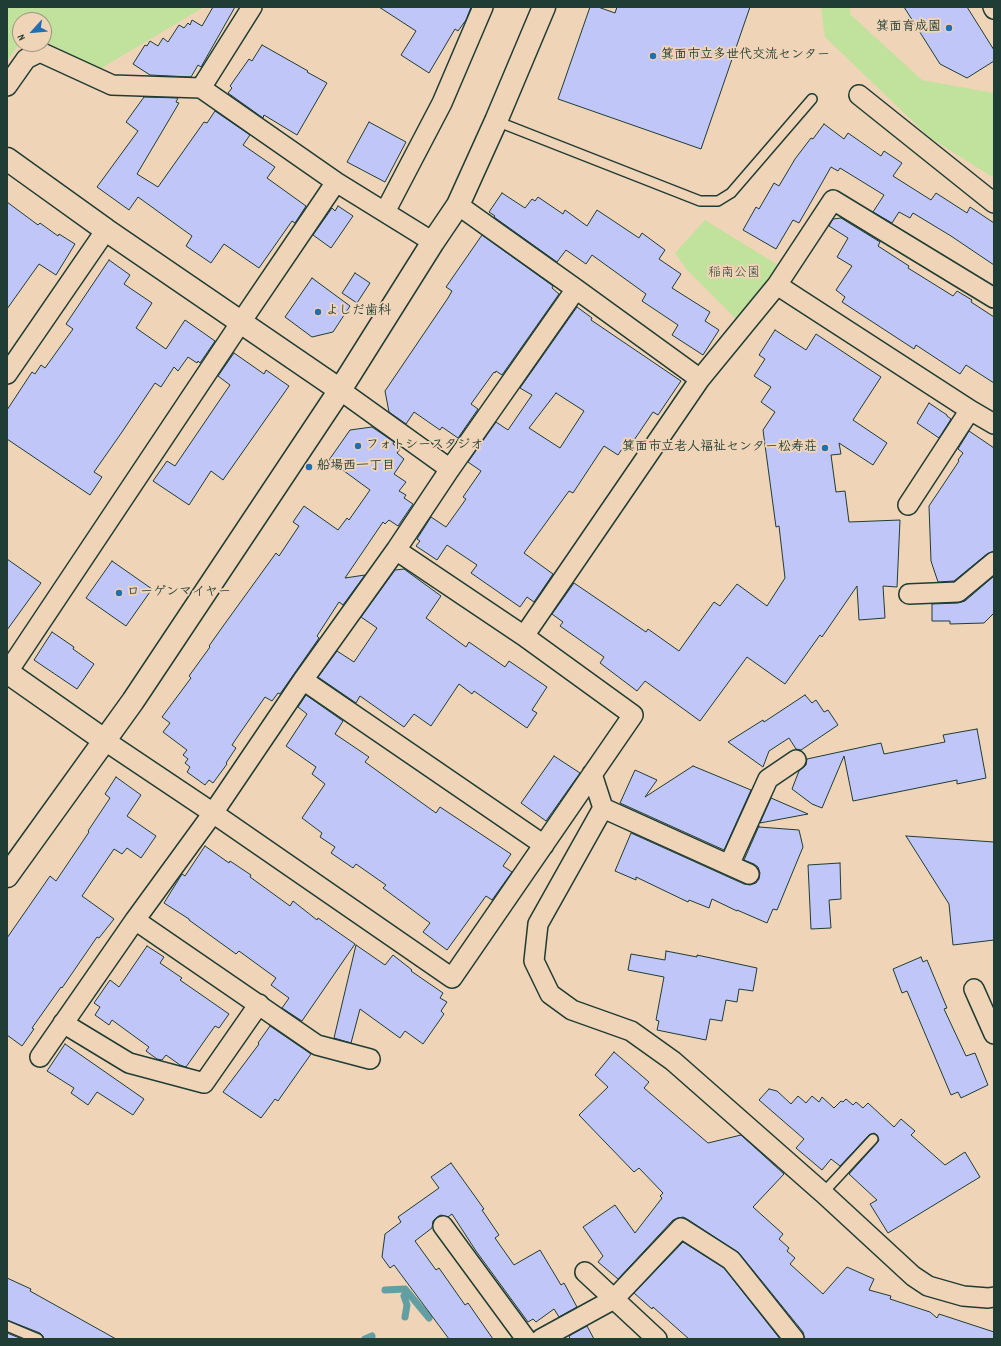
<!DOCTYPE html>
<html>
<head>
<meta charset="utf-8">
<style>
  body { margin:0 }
  #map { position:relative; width:1001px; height:1346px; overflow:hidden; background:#f0d4b7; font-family:Dekko,sans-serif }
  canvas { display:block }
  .frame { position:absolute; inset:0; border:8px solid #1f3d34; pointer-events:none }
  .north { position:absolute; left:12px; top:12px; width:40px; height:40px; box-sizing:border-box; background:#f0d4b7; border:1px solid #9c9883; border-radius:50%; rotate:243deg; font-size:11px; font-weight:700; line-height:16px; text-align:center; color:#1f3d34 }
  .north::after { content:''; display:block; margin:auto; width:14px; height:18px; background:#1f6fb2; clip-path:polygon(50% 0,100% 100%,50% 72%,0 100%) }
</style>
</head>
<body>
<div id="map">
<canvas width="1001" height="1346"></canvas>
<div class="frame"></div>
<div class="north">N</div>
</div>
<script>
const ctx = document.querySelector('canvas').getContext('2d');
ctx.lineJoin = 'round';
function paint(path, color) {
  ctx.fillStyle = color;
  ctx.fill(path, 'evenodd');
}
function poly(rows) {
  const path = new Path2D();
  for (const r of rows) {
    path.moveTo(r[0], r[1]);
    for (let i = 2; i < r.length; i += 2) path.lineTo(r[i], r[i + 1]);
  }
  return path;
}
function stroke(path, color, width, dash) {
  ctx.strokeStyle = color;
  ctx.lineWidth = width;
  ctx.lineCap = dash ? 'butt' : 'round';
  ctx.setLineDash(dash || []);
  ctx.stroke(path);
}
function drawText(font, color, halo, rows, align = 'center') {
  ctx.font = font + ' Dekko,"Klee One",sans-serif';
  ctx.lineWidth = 4;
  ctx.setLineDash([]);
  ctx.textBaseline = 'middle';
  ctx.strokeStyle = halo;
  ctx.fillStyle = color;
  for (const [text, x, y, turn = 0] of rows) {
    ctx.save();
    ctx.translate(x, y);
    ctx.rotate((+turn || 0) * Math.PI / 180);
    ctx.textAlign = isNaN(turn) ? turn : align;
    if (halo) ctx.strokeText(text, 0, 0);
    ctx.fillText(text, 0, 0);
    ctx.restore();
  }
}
paint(poly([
  [7,7,204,7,100,69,44,41,44,20,20,20,20,43,7,61],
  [821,7,850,7,850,14,922,80,994,93,994,178,929,137,825,37],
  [705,220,778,265,765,287,737,320,687,270,675,253]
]), '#c1e29c');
stroke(poly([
  [385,1290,405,1289,429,1318],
  [405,1317,407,1305,404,1296,408,1294],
  [365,1339,372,1336]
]), '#629fa2', 7);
const building = poly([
  [213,7,235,7,201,67,198,65,191,77,150,75,133,64,145,45,147,46,150,41,158,46,163,38,168,42,179,25,184,28,188,23,190,25,192,20,202,26,213,7],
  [379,7,471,7,466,20,458,31,455,29,429,73,401,55,416,31,379,7],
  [590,7,598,7,615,13,617,7,750,7,701,149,558,99,590,7],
  [904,7,967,7,994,50,994,61,967,78,940,64,904,7],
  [262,45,308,71,307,72,327,83,297,135,264,115,263,118,228,93,232,88,230,86,249,59,252,61,262,45],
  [144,97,178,98,176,102,179,103,137,174,158,187,204,122,207,123,215,111,250,135,243,145,275,167,267,178,306,206,295,223,292,221,259,268,224,244,211,263,186,246,192,236,138,197,129,210,97,187,138,131,126,122,144,97],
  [369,122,406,142,385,182,347,162,369,122],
  [824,124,844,139,848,133,881,156,884,151,902,163,893,176,931,200,936,193,967,213,970,207,994,223,994,265,951,236,913,213,910,218,899,212,892,223,873,212,884,195,840,168,838,171,831,167,799,223,793,220,776,249,743,230,756,207,759,209,774,183,779,186,795,159,811,138,813,139,824,124],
  [502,193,525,208,532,199,535,201,538,197,563,214,565,210,587,226,597,210,639,238,642,233,665,250,659,259,681,274,672,288,710,312,705,321,719,330,703,355,672,335,678,325,642,301,646,294,592,255,586,264,566,250,557,262,494,217,495,216,489,212,502,193],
  [7,202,38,225,40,223,58,236,59,234,75,244,56,275,39,264,7,309,7,202],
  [338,206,353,216,331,248,313,235,332,208,335,211,338,206],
  [841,218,880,242,878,246,909,266,908,268,953,296,957,291,972,300,971,302,994,317,994,383,966,365,960,374,916,345,914,349,842,302,845,297,836,290,852,266,837,257,848,238,829,226,833,219,841,218],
  [482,235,553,286,552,288,559,294,502,375,496,371,495,373,494,372,471,404,478,409,458,438,442,427,440,430,414,412,406,424,389,412,385,391,448,298,452,291,446,287,482,235],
  [109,260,130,275,124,284,152,303,136,328,166,349,185,320,215,341,200,363,198,361,197,363,188,357,178,371,174,367,161,387,155,383,122,432,94,472,102,477,90,495,7,439,7,410,32,372,35,374,41,365,45,368,73,329,66,324,109,260],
  [355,273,370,283,357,303,342,293,355,273],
  [312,278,350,306,333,332,312,337,285,317,312,278],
  [577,307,592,318,591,320,681,381,658,415,653,412,626,452,622,449,618,455,604,446,573,493,569,491,524,553,553,574,534,602,527,597,520,607,471,573,477,565,447,545,437,560,416,546,420,541,417,539,431,517,446,527,466,499,463,497,481,471,468,462,496,422,508,430,532,395,520,388,577,307],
  [556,393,584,411,560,448,529,428,556,393],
  [775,330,806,350,816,334,881,377,853,420,887,443,873,465,839,443,841,454,831,455,836,492,845,491,849,522,900,520,897,587,883,586,885,618,859,620,857,586,822,637,820,635,785,684,747,657,700,721,645,681,637,691,600,663,604,657,560,626,563,622,552,614,574,583,646,632,648,629,679,651,714,602,720,606,737,584,767,606,785,578,779,526,776,527,763,430,775,412,761,402,771,387,754,376,765,359,759,355,775,330],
  [234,353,264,374,266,370,289,386,223,480,211,471,189,505,153,481,167,461,175,466,230,385,218,376,234,353],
  [929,403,947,415,947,416,951,419,939,438,917,423,929,403],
  [372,427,394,442,393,444,400,449,397,453,404,459,394,474,406,482,399,491,406,495,404,498,413,504,398,526,389,520,385,524,383,522,345,578,365,575,343,605,339,602,317,636,319,638,280,694,278,693,272,701,265,697,238,736,232,745,236,748,226,763,227,764,213,783,209,780,205,785,187,772,190,767,185,763,188,759,183,755,187,750,163,732,170,723,162,717,191,678,189,676,210,647,209,646,221,629,276,553,279,556,299,526,293,522,304,506,338,530,347,518,349,520,370,490,329,460,350,430,372,427],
  [969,431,994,448,994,551,987,554,954,581,938,582,931,561,929,506,959,461,958,460,963,453,958,449,969,431],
  [7,559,41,583,7,630,7,559],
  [112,561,152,589,126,626,86,598,112,561],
  [404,569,441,596,426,618,466,647,469,642,505,667,509,661,547,687,532,710,537,713,527,728,474,691,472,694,459,684,431,726,414,714,404,727,360,696,356,703,318,677,337,651,354,662,377,628,361,617,395,570,404,569],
  [994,576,994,613,984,623,950,624,950,621,932,621,932,604,958,603,965,601,994,576],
  [52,632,74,647,73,649,94,664,77,689,34,660,52,632],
  [306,695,343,721,335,734,369,757,365,762,436,813,440,807,511,854,503,866,512,872,492,900,486,896,447,950,423,932,430,923,383,888,386,885,356,864,353,868,331,853,335,847,320,837,322,833,302,818,325,784,312,774,316,767,286,746,307,714,298,707,306,695],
  [805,695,812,703,816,700,824,712,828,710,838,725,801,750,796,749,789,738,769,751,763,767,728,742,763,720,764,722,805,695],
  [977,729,986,778,957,784,957,780,853,801,844,756,822,808,812,804,792,789,799,771,806,765,807,759,881,743,884,754,945,742,943,735,977,729],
  [554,756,580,773,546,821,521,803,554,756],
  [693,766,751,790,724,850,620,803,635,770,657,780,645,797,693,766],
  [116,777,141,795,127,816,156,836,141,858,127,848,122,854,114,849,82,896,114,919,99,938,97,937,62,988,61,987,32,1028,34,1029,22,1046,7,1035,7,938,50,876,56,881,89,832,88,831,110,798,105,794,116,777],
  [771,798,808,814,760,823,771,798],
  [759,826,759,827,799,830,803,847,777,910,773,909,767,923,737,910,737,911,712,899,709,908,689,900,688,902,636,877,636,880,615,871,631,833,744,884,750,885,756,883,759,879,760,873,758,867,754,864,744,860,759,826],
  [906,836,994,842,994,940,953,945,949,904,906,836],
  [205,846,229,863,230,861,251,875,250,877,290,906,293,901,317,920,318,918,332,928,355,944,302,1021,282,1008,289,998,271,985,276,978,239,951,236,954,189,920,189,919,164,903,182,874,185,876,205,846],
  [840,863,841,899,829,900,831,928,811,929,808,865,840,863],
  [356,945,385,965,393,955,412,970,411,971,443,993,440,998,447,1002,441,1011,444,1014,423,1044,405,1031,400,1038,360,1009,351,1043,334,1038,356,945],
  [147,946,164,957,160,963,182,978,180,980,229,1014,219,1028,215,1026,186,1067,180,1065,166,1055,162,1060,157,1059,146,1051,149,1047,112,1020,109,1025,95,1015,100,1007,94,1003,110,980,119,987,147,946],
  [666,951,697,957,697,955,757,968,753,991,739,989,737,1002,726,1000,722,1021,710,1019,706,1040,657,1030,659,1021,656,1020,664,977,628,970,631,954,665,960,666,951],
  [921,957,923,962,927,960,947,1008,944,1009,966,1056,975,1053,988,1085,961,1098,958,1092,951,1095,907,991,902,993,893,969,921,957],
  [270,1026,311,1054,278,1101,275,1099,261,1118,223,1092,259,1044,258,1043,270,1026],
  [65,1044,144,1099,133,1115,97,1092,88,1105,71,1093,74,1088,47,1071,65,1044],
  [614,1052,649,1082,644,1088,708,1143,741,1135,784,1174,753,1207,783,1234,779,1239,789,1248,787,1251,795,1258,790,1264,823,1294,847,1267,874,1279,869,1290,891,1296,890,1299,930,1312,937,1318,939,1314,994,1332,994,1339,805,1339,803,1332,739,1253,687,1219,683,1217,678,1218,673,1220,618,1279,598,1262,603,1256,583,1227,615,1205,635,1233,662,1198,660,1196,663,1193,639,1168,634,1172,579,1115,608,1087,595,1075,614,1052],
  [769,1089,777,1091,791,1104,798,1096,806,1103,812,1096,819,1102,822,1097,834,1108,841,1101,843,1102,846,1099,853,1105,856,1102,863,1108,868,1103,894,1127,901,1119,915,1131,911,1135,945,1165,965,1152,980,1177,888,1233,870,1204,877,1200,849,1174,877,1143,879,1140,877,1135,874,1133,869,1135,840,1166,831,1159,822,1170,796,1148,804,1139,759,1100,769,1089],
  [451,1163,484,1209,482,1210,499,1235,495,1238,514,1265,540,1250,561,1285,564,1283,577,1307,559,1317,554,1309,536,1322,533,1319,528,1322,476,1251,452,1214,448,1217,441,1215,437,1217,433,1221,432,1228,415,1241,436,1270,439,1268,465,1305,468,1303,493,1339,449,1339,394,1265,390,1268,382,1257,385,1234,401,1222,398,1217,439,1188,431,1177,451,1163],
  [683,1242,724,1268,780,1339,689,1339,653,1307,652,1309,634,1293,683,1242],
  [7,1278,31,1289,30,1291,116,1339,44,1339,43,1336,40,1333,7,1320,7,1278],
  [587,1326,594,1339,570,1339,569,1336,587,1326],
  [7,1333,22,1339,7,1339,7,1333]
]);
paint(building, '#c0c6f8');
stroke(building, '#1f3d34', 1);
const service = poly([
  [496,121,700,201,718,201,731,193,812,99],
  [823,1193,873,1139],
  [7,1326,38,1339]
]);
const minor = poly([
  [993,7,994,9],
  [7,86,26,59,40,52,112,85,201,88,336,182,433,242],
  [201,88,252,7],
  [859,95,994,203],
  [458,205,576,289,700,379],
  [385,212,442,103,483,7],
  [777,285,970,410,994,424],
  [7,374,106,230],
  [340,390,450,469],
  [908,505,970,410],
  [909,594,958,592,994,562],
  [524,636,700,379,777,285,833,200,994,298],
  [7,673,241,322,336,182],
  [303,680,544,845],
  [104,740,213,813,452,978,633,715,524,636,396,550],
  [592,774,603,808,538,924,534,961,550,994,572,1010,631,1031,673,1061,823,1193,913,1276,928,1286,963,1296,988,1298,994,1297],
  [603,808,729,865,768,779,796,760],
  [729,865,749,874],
  [135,920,317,1045,370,1059],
  [974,989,994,1034],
  [63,1023,129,1063,204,1083,259,1004],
  [40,1057,135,920,213,813,303,680,396,550,450,469,576,289],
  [443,1226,526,1339],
  [585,1272,657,1339],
  [541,1339,614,1299,681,1228,731,1260,794,1339]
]);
const tertiary = poly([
  [7,159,106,230,340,390],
  [7,672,104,740],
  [7,876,133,701,340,390,433,242,458,205,496,121,544,7]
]);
stroke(service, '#1f3d34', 12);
stroke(minor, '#1f3d34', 22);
stroke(tertiary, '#1f3d34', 25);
stroke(service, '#f0d4b7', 9);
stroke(minor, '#f0d4b7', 19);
stroke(tertiary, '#f0d4b7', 22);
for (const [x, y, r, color] of [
  [949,28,4,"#1f6fb2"],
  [653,56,4,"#1f6fb2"],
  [318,312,4,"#1f6fb2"],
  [358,446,4,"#1f6fb2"],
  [825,448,4,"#1f6fb2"],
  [309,467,4,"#1f6fb2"],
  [119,593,4,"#1f6fb2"]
]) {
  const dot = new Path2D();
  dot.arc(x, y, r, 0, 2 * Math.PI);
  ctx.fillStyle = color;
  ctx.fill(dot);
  stroke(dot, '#f0d4b7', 1.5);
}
drawText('bold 13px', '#1f3d34', '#f0d4b7', [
  ["箕面育成園",941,28,"right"],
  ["箕面市立多世代交流センター",661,56],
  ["よしだ歯科",326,312],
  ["フォトシースタジオ",366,446],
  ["箕面市立老人福祉センター松寿荘",817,448,"right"],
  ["船場西一丁目",317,467],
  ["ローゲンマイヤー",127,593]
], 'left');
drawText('13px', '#274539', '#f0d4b7', [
  ["稲南公園",734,274]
]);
</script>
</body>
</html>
